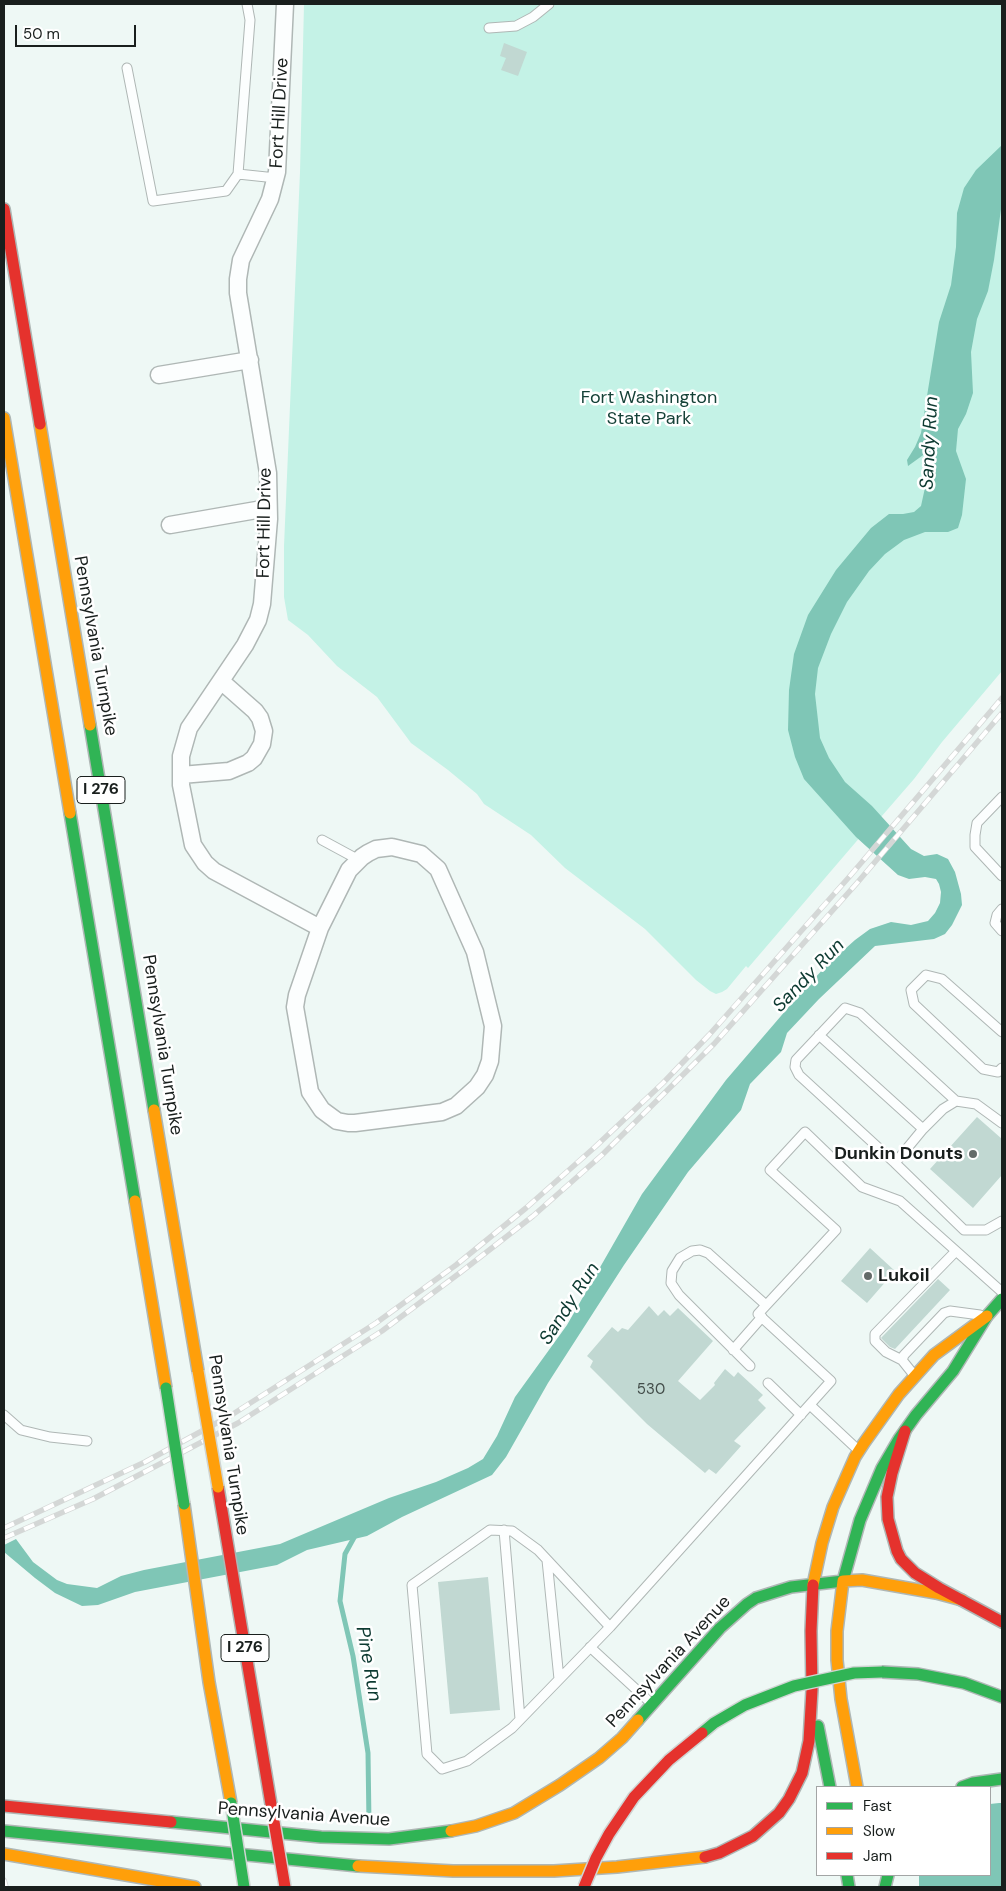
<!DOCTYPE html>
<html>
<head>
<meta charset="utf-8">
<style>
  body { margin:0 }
  #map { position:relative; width:1006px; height:1891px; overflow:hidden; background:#eef8f5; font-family:"DM Sans",sans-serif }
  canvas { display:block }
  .frame { position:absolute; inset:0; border:5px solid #191f1d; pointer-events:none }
  .legend { position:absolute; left:816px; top:1786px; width:175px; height:90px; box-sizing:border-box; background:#fff; border:1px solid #a3a5a5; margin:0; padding:6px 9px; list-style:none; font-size:15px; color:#191f1d }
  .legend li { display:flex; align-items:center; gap:10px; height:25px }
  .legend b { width:25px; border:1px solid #a3a5a5 }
  .scale { position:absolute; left:15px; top:25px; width:121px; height:22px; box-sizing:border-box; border:2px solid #191f1d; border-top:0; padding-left:6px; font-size:15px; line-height:18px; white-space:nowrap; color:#191f1d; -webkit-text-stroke:4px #fff; paint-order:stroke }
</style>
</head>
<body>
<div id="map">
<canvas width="1006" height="1891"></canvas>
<div class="frame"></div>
<ul class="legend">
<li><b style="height:6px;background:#30b455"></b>Fast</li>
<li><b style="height:6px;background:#ff9f0a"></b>Slow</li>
<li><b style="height:6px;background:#e5322d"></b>Jam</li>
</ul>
<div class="scale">50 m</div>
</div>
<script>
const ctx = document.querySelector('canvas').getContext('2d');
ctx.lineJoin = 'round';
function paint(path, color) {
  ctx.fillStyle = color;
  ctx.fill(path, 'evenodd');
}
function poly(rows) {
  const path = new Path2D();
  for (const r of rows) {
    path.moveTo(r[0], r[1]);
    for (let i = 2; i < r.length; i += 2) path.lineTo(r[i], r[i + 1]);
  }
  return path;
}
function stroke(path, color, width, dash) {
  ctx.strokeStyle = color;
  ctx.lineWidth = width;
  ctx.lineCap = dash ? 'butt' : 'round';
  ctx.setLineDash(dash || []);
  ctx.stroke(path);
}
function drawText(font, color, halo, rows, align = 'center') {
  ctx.font = font + ' "DM Sans",sans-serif';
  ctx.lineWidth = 5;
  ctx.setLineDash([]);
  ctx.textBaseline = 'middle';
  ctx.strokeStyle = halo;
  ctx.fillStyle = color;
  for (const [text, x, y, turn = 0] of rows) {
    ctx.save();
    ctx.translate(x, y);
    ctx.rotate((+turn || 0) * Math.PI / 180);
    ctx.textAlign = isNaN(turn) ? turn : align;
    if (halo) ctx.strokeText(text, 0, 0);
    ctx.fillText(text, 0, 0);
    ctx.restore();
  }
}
paint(poly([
  [304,4,1002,4,1002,671,942,742,914,779,881,817,879,815,748,968,746,966,727,989,722,992,716,994,710,991,696,980,645,929,565,868,531,835,484,804,477,794,448,770,411,743,377,697,337,666,308,635,288,620,284,597,284,546,300,172]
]), '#c4f2e6');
paint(poly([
  [1002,145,1002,202,994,260,988,291,977,319,971,352,973,393,966,414,958,429,956,451,966,479,962,515,958,528,948,532,925,532,904,540,885,554,869,571,847,602,831,634,818,668,815,694,820,738,829,758,845,782,872,806,911,849,924,856,937,854,948,859,955,872,961,894,962,905,952,925,945,934,934,939,875,946,819,999,787,1033,781,1052,750,1084,741,1110,688,1172,624,1265,548,1383,506,1457,492,1475,402,1517,367,1536,307,1550,277,1565,135,1592,98,1605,82,1606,55,1593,35,1578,4,1552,4,1545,16,1539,33,1562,57,1580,67,1584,97,1588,121,1576,144,1570,280,1544,389,1498,436,1482,468,1468,483,1459,497,1436,515,1397,567,1325,642,1194,726,1080,799,995,826,966,855,940,870,929,891,922,911,925,928,921,935,913,940,903,941,892,939,884,936,879,925,877,909,879,898,875,856,837,804,779,795,757,788,730,789,690,794,654,808,615,836,570,871,528,889,514,903,514,914,512,921,506,928,474,929,465,926,453,908,466,907,460,915,447,921,433,939,322,951,285,956,247,957,213,964,188,976,170],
  [999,1803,1002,1803,1002,1887,919,1887,919,1875,990,1875,990,1804]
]), '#7fc6b6');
stroke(poly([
  [356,1534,345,1554,340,1601,353,1656,368,1753,369,1823]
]), '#7fc6b6', 5);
paint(poly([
  [504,43,527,52,518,76,501,70,506,58,500,56],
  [977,1117,1002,1139,1002,1175,973,1208,930,1169],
  [870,1248,895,1271,867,1303,841,1281],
  [938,1279,950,1290,895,1349,890,1347,881,1338],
  [649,1306,658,1316,664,1310,670,1316,678,1308,713,1341,678,1381,700,1400,715,1385,714,1383,725,1369,734,1377,738,1372,763,1395,758,1400,766,1408,734,1441,741,1446,716,1474,709,1469,705,1473,647,1424,590,1367,593,1361,587,1356,612,1327,618,1332,622,1328,628,1330],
  [488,1577,500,1710,450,1714,438,1582]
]), '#c1d8d2');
const lane = poly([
  [489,28,516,26,533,17,549,4],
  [127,68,153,201,226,191,238,174,250,20,247,4],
  [238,174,276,178],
  [1002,797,977,823,975,835,975,847,1002,876],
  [322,840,359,860],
  [1002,909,997,915,995,923,1002,931],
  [1002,1032,942,979,926,975,911,990,914,1004,983,1069,998,1072,1002,1068],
  [819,1035,923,1129],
  [956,1101,860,1013,845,1008,796,1060,795,1067,799,1075,895,1163,964,1230,986,1230,1002,1221],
  [895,1163,923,1129,943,1109,956,1101,976,1104,1002,1123],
  [733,1350,762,1317],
  [902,1360,886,1352,875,1341,875,1334,956,1251],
  [750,1366,679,1295,671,1283,672,1271,680,1258,692,1251,700,1250,708,1253,766,1305],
  [914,1375,902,1360,904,1355,944,1313,950,1311,980,1315],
  [768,1383,801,1415],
  [810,1405,857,1449],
  [4,1415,21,1430,50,1437,87,1441],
  [504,1530,520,1719],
  [547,1560,559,1679],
  [610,1627,538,1550,512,1531,490,1530,412,1585,427,1754,442,1769,467,1761,512,1728,610,1627,831,1381,758,1314,836,1230,770,1170,805,1132,862,1187,900,1201,1002,1292],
  [590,1647,652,1704]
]);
const street = poly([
  [285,4,277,172,270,199,241,260,238,279,238,293,268,473,269,519,262,604,258,620,245,645,189,728,181,756,181,785,193,845,205,863,214,871,320,928],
  [159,375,250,360],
  [170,525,268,508],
  [181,775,229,771,248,763,254,758,262,744,264,731,260,718,255,711,221,681],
  [392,847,421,854,438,869,475,952,493,1026,490,1061,485,1075,477,1087,456,1106,442,1112,355,1123,348,1123,337,1121,322,1110,310,1092,295,1007,297,995,320,928,349,870,362,857,368,853,376,849,392,847]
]);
const fast = poly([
  [90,725,154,1110],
  [70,813,135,1201],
  [843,1581,860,1520,882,1468,899,1439,916,1415,953,1371,987,1316,1002,1299],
  [882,1672,918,1674,964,1683,1002,1697],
  [638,1720,720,1628,747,1604,756,1598,791,1587,843,1581],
  [818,1726,830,1787],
  [962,1787,973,1783,1002,1779],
  [171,1822,321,1837,389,1839,451,1831],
  [4,1831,358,1866],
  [847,1875,849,1887],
  [885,1887,888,1875]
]);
const slow = poly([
  [4,418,70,813],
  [40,424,90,725],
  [154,1110,198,1371],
  [135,1201,166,1388],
  [184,1504,209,1682,231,1803],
  [813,1585,822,1543,833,1507,855,1457,864,1443,899,1394,934,1355,987,1316],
  [857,1787,841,1699,837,1660,837,1631,843,1581,862,1580,936,1593,962,1600],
  [451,1831,476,1826,514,1813,560,1785,599,1758,622,1738,638,1720],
  [4,1854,195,1887],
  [358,1866,453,1871,554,1871,617,1867,705,1857]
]);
const jam = poly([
  [4,209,40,424],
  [905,1431,892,1473,887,1497,888,1519,897,1551,901,1559,915,1573,939,1588,1002,1622],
  [218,1487,272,1810],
  [4,1806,171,1822],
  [705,1857,719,1853,753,1836,779,1813,789,1799,802,1773,809,1741,812,1690,811,1631,813,1585]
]);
stroke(lane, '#afb7b5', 11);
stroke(street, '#afb7b5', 19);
stroke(fast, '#afb7b5', 14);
stroke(slow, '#afb7b5', 14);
stroke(jam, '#afb7b5', 14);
stroke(lane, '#fcfefe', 9);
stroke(street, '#fcfefe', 16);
stroke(fast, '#30b455', 11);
stroke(slow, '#ff9f0a', 11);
stroke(jam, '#e5322d', 11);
const rail = poly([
  [4,1528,145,1462,233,1414,376,1323,456,1265,526,1208,595,1147,663,1083,709,1035,850,876,1002,698],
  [4,1538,93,1499,238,1423,382,1331,461,1272,533,1216,602,1155,714,1044,857,883,1002,713],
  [4,1880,6,1887]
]);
stroke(rail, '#d4d7d6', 5.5);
stroke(rail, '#fff', 4, [11]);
const fastBridge = poly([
  [166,1388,184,1504],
  [702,1733,714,1723,745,1705,794,1686,854,1673,882,1672],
  [231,1803,244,1887]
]);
const slowBridge = poly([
  [198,1371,218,1487]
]);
const jamBridge = poly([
  [272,1810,285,1887],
  [584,1887,596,1858,609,1834,634,1797,669,1760,702,1733]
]);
stroke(fastBridge, '#cfd4d2', 14, []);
stroke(slowBridge, '#cfd4d2', 14, []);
stroke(jamBridge, '#cfd4d2', 14, []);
stroke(fastBridge, '#30b455', 11);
stroke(slowBridge, '#ff9f0a', 11);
stroke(jamBridge, '#e5322d', 11);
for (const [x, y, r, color] of [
  [973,1154,5,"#646b69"],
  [868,1276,5,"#646b69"]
]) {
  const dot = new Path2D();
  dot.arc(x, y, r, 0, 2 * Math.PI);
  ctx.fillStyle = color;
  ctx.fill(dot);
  stroke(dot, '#fff', 2);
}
drawText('15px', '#434d4a', null, [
  ["530",651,1390]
]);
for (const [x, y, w] of [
  [101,790,48],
  [245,1648,48]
]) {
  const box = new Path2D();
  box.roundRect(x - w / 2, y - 13.5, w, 27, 4);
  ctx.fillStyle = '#fff';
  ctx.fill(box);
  stroke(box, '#191f1d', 1);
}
drawText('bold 16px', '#191f1d', null, [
  ["I 276",101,790],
  ["I 276",245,1648]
]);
drawText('18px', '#191f1d', '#fff', [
  ["Fort Hill Drive",280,113,-87],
  ["Fort Hill Drive",265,523,-89],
  ["Pennsylvania Turnpike",95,646,80],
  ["Pennsylvania Turnpike",162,1045,81],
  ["Pennsylvania Turnpike",228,1445,81],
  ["Pennsylvania Avenue",669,1662,-47],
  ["Pennsylvania Avenue",304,1815,4]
]);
drawText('18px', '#154137', '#fff', [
  ["Fort Washington",649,398],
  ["State Park",649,419]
]);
drawText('bold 18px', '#191f1d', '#fff', [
  ["Dunkin Donuts",963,1154],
  ["Lukoil",878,1276,"left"]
], 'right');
drawText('italic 19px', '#0d3a31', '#fff', [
  ["Sandy Run",930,443,-87],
  ["Sandy Run",809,976,-46],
  ["Sandy Run",570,1304,-57],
  ["Pine Run",368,1664,80]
]);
</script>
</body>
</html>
